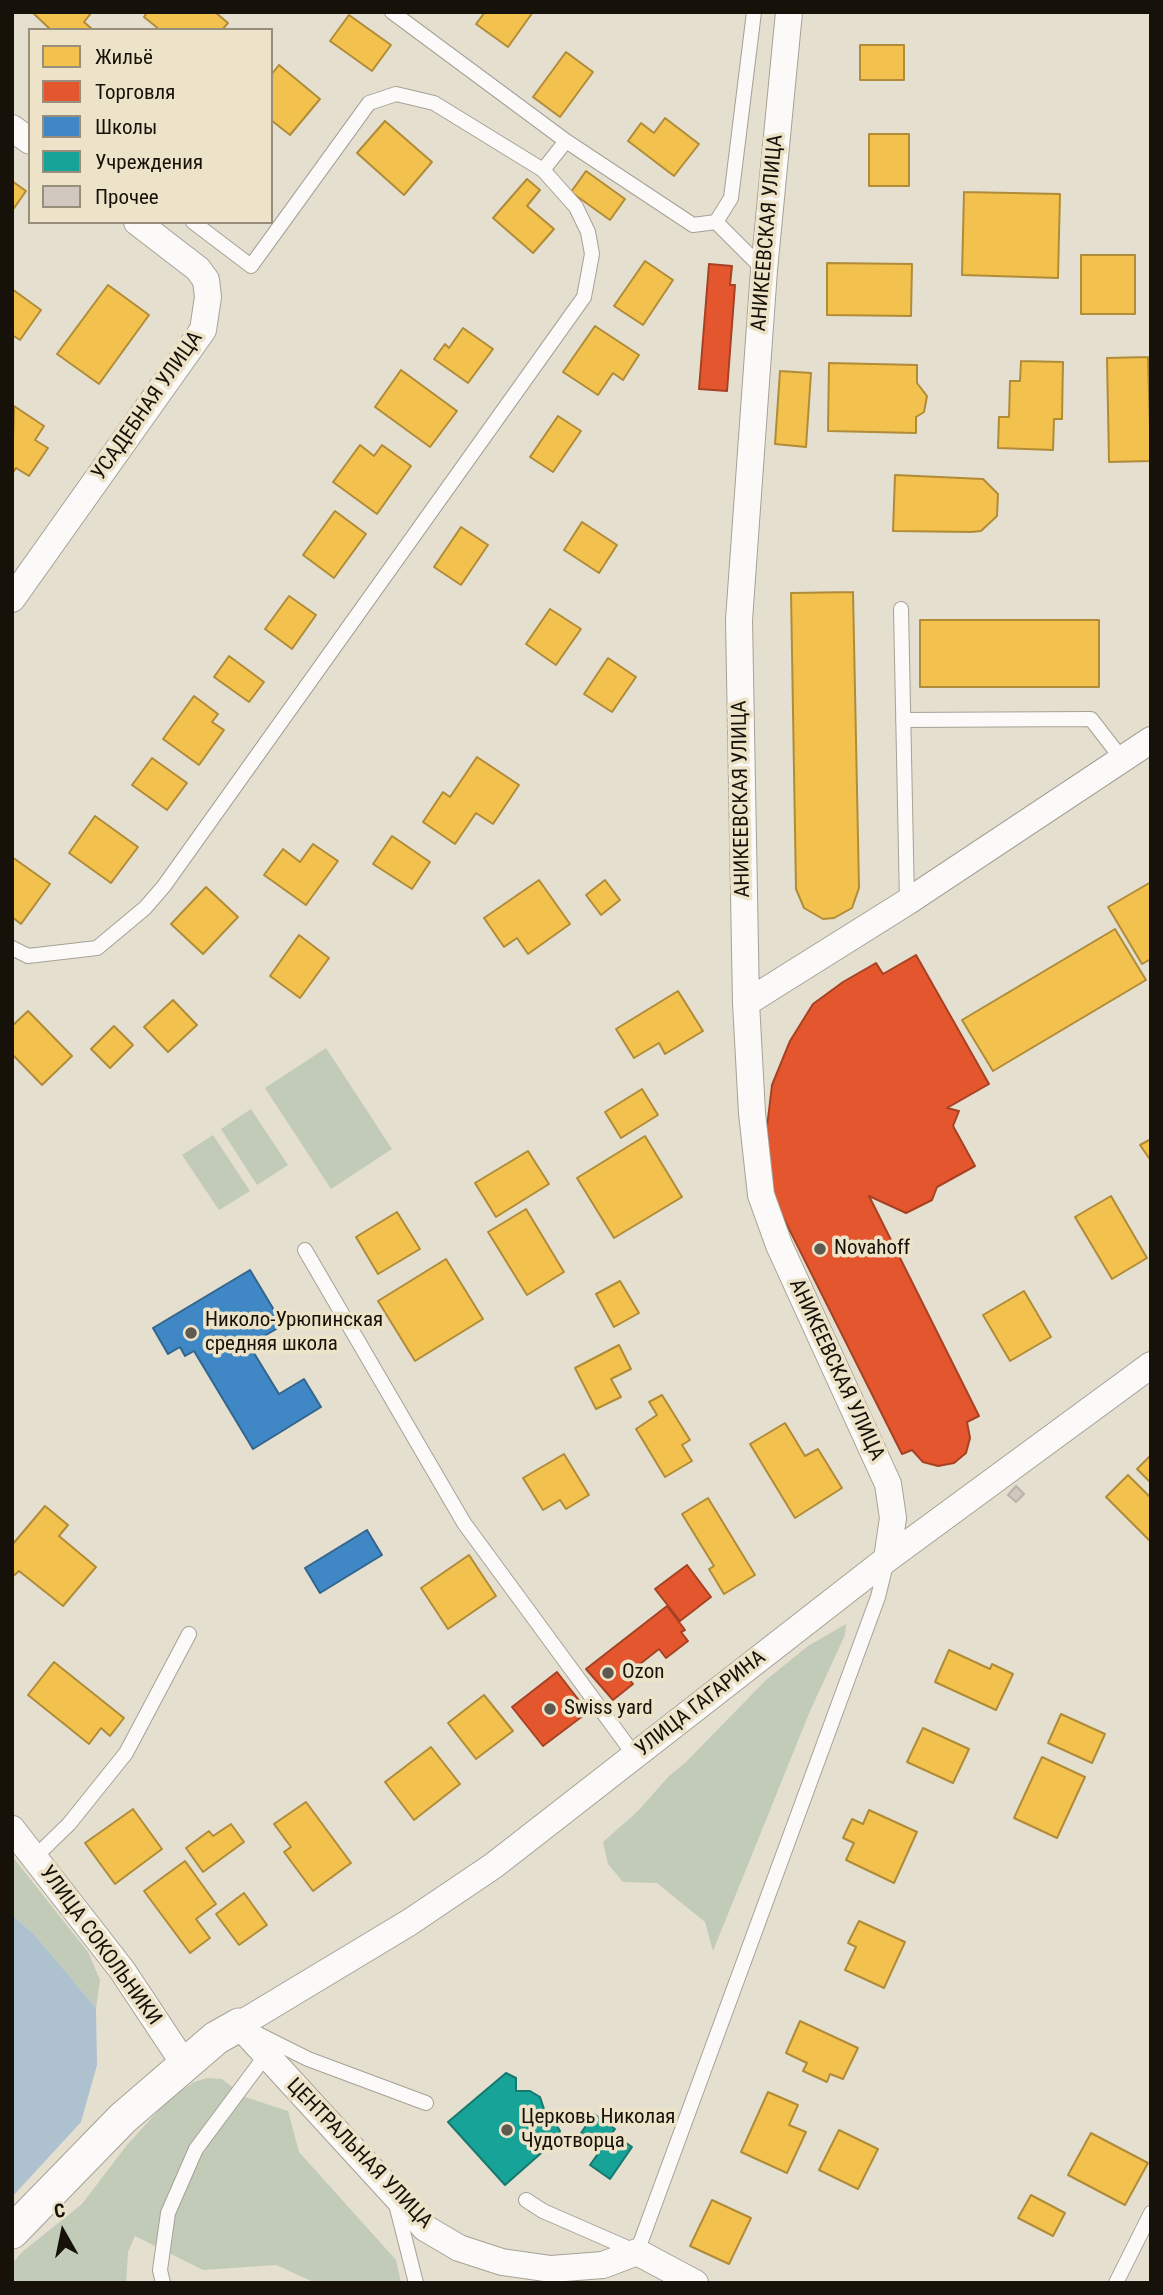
<!DOCTYPE html>
<html>
<head>
<meta charset="utf-8">
<style>
  body { margin:0 }
  #map { position:relative; width:1163px; height:2295px; overflow:hidden; background:#e5dfd0; font-family:"Roboto Condensed",sans-serif }
  canvas { display:block }
  .frame { position:absolute; inset:0; border:14px solid #161209; pointer-events:none }
  .legend { position:absolute; left:28px; top:28px; width:245px; height:196px; box-sizing:border-box; background:#ede3c8; border:2px solid #978f7c; margin:0; padding:9px 12px; list-style:none; font-size:21px; color:#161209 }
  .legend li { display:flex; align-items:center; gap:14px; height:35px }
  .legend b { width:35px; border:2px solid #978f7c }
  .north { position:absolute; left:28px; top:2197px; width:70px; height:70px; -webkit-text-stroke:5px #ede3c8; paint-order:stroke; rotate:351deg; font-size:19px; font-weight:700; line-height:28px; text-align:center; color:#161209 }
  .north::after { content:''; display:block; margin:auto; width:24px; height:32px; background:#161209; clip-path:polygon(50% 0,100% 100%,50% 72%,0 100%) }
</style>
</head>
<body>
<div id="map">
<canvas width="1163" height="2295"></canvas>
<div class="frame"></div>
<ul class="legend">
<li><b style="height:19px;background:#f2c14e"></b>Жильё</li>
<li><b style="height:19px;background:#e4572e"></b>Торговля</li>
<li><b style="height:19px;background:#3f88c5"></b>Школы</li>
<li><b style="height:19px;background:#17a398"></b>Учреждения</li>
<li><b style="height:19px;background:#d1c9c0"></b>Прочее</li>
</ul>
<div class="north">С</div>
</div>
<script>
const ctx = document.querySelector('canvas').getContext('2d');
ctx.lineJoin = 'round';
function paint(path, color) {
  ctx.fillStyle = color;
  ctx.fill(path, 'evenodd');
}
function poly(rows) {
  const path = new Path2D();
  for (const r of rows) {
    path.moveTo(r[0], r[1]);
    for (let i = 2; i < r.length; i += 2) path.lineTo(r[i], r[i + 1]);
  }
  return path;
}
function stroke(path, color, width, dash) {
  ctx.strokeStyle = color;
  ctx.lineWidth = width;
  ctx.lineCap = dash ? 'butt' : 'round';
  ctx.setLineDash(dash || []);
  ctx.stroke(path);
}
function drawText(font, color, halo, rows, align = 'center') {
  ctx.font = font + ' "Roboto Condensed",sans-serif';
  ctx.lineWidth = 7;
  ctx.setLineDash([]);
  ctx.textBaseline = 'middle';
  ctx.strokeStyle = halo;
  ctx.fillStyle = color;
  for (const [text, x, y, turn = 0] of rows) {
    ctx.save();
    ctx.translate(x, y);
    ctx.rotate((+turn || 0) * Math.PI / 180);
    ctx.textAlign = isNaN(turn) ? turn : align;
    if (halo) ctx.strokeText(text, 0, 0);
    ctx.fillText(text, 0, 0);
    ctx.restore();
  }
}
paint(poly([
  [326,1048,392,1149,331,1189,265,1088],
  [251,1109,288,1165,257,1185,221,1129],
  [213,1135,250,1191,219,1210,182,1155],
  [846,1624,845,1635,810,1711,713,1951,705,1922,657,1883,623,1882,608,1864,603,1842,638,1811,669,1776,686,1762,766,1680,808,1646],
  [12,1856,88,1952,100,1980,96,2008,35,1935,12,1915],
  [207,2078,222,2079,245,2097,288,2111,299,2152,396,2260,401,2283,316,2283,276,2265,203,2270,135,2236,128,2252,126,2283,12,2283,12,2264,22,2252,82,2204,127,2145,169,2099,194,2082]
]), '#c1cbb8');
paint(poly([
  [12,1915,35,1935,96,2008,97,2065,81,2122,12,2197]
]), '#aec1ce');
const homes = poly([
  [32,12,92,12,84,22,93,30,51,30,32,12],
  [147,12,215,12,228,23,222,30,160,30,144,17,147,12],
  [485,12,533,12,508,47,476,24,485,12],
  [349,15,391,45,372,71,330,41,349,15],
  [860,45,904,45,904,80,860,80,860,45],
  [566,52,593,72,560,117,533,97,566,52],
  [279,65,320,99,290,135,271,120,271,75,279,65],
  [665,118,699,144,674,176,628,141,641,123,654,133,665,118],
  [385,121,432,162,404,195,357,153,385,121],
  [869,134,909,134,909,186,869,186,869,134],
  [586,171,625,199,610,220,571,192,586,171],
  [527,179,540,190,527,206,554,229,533,253,493,218,527,179],
  [12,181,26,191,12,211,12,181],
  [964,192,1060,194,1058,278,962,275,964,192],
  [1081,255,1135,255,1135,314,1081,314,1081,255],
  [645,261,673,280,643,325,614,306,645,261],
  [827,263,912,264,911,316,827,315,827,263],
  [108,285,149,315,99,384,57,354,108,285],
  [12,289,41,310,20,340,12,335,12,289],
  [595,326,639,355,623,380,613,373,598,395,563,372,595,326],
  [463,328,493,349,468,383,434,359,445,344,449,348,463,328],
  [1148,357,1151,461,1109,462,1107,358,1148,357],
  [1021,361,1063,362,1062,419,1054,419,1053,450,998,448,999,417,1009,417,1010,381,1020,381,1021,361],
  [829,363,917,365,917,383,927,396,924,412,916,417,916,433,828,431,829,363],
  [401,370,457,411,430,447,375,407,401,370],
  [780,371,811,373,806,447,775,444,780,371],
  [14,406,44,426,35,440,48,448,29,476,16,468,12,474,14,406],
  [558,416,581,431,553,472,530,457,558,416],
  [360,445,374,456,382,445,411,466,377,514,333,482,360,445],
  [895,475,983,479,998,494,997,516,981,531,971,532,893,531,895,475],
  [335,511,366,534,334,578,303,555,335,511],
  [582,522,617,545,599,573,564,550,582,522],
  [461,527,488,545,461,585,434,567,461,527],
  [853,592,859,888,852,908,834,918,823,919,804,908,796,889,791,593,853,592],
  [289,596,316,615,292,649,265,629,289,596],
  [550,609,581,629,556,665,526,644,550,609],
  [920,620,1099,620,1099,687,920,687,920,620],
  [229,656,264,682,249,702,214,677,229,656],
  [608,658,636,677,612,712,584,694,608,658],
  [194,696,218,714,212,722,224,730,199,765,163,739,194,696],
  [477,757,519,785,493,824,476,813,455,844,423,822,443,792,450,797,477,757],
  [152,758,187,783,167,810,132,785,152,758],
  [95,816,138,847,111,883,69,853,95,816],
  [392,836,430,862,412,889,373,864,392,836],
  [313,844,338,861,306,905,264,875,283,849,300,862,313,844],
  [12,857,50,884,21,924,12,917,12,857],
  [539,880,570,924,528,954,517,938,504,947,484,918,539,880],
  [605,880,620,900,601,915,586,895,605,880],
  [1151,882,1151,959,1142,964,1108,907,1151,882],
  [206,887,238,917,203,954,171,924,206,887],
  [1115,929,1146,980,993,1071,962,1020,1115,929],
  [299,935,329,958,300,998,270,976,299,935],
  [678,991,703,1031,665,1054,659,1043,634,1058,616,1029,678,991],
  [173,1000,197,1025,168,1052,144,1027,173,1000],
  [28,1011,72,1056,42,1085,12,1054,12,1026,28,1011],
  [114,1026,133,1045,110,1068,91,1049,114,1026],
  [642,1089,658,1115,621,1138,605,1112,642,1089],
  [645,1136,682,1197,614,1238,577,1178,645,1136],
  [1151,1139,1151,1161,1140,1145,1151,1139],
  [528,1151,549,1184,496,1217,475,1183,528,1151],
  [1111,1196,1147,1258,1112,1279,1075,1217,1111,1196],
  [526,1209,564,1272,527,1295,488,1232,526,1209],
  [397,1212,420,1249,378,1274,356,1237,397,1212],
  [446,1259,483,1319,415,1361,378,1301,446,1259],
  [620,1281,639,1313,614,1327,596,1294,620,1281],
  [1024,1291,1051,1337,1010,1361,983,1315,1024,1291],
  [619,1345,631,1369,611,1379,621,1397,596,1409,575,1368,619,1345],
  [662,1395,690,1440,682,1445,692,1461,665,1477,636,1429,657,1415,649,1402,662,1395],
  [785,1423,805,1456,818,1449,842,1488,795,1518,750,1444,785,1423],
  [564,1454,589,1495,566,1509,560,1500,543,1510,523,1478,564,1454],
  [1151,1455,1151,1483,1137,1469,1151,1455],
  [1128,1475,1151,1498,1151,1542,1106,1497,1128,1475],
  [708,1498,755,1575,724,1594,709,1569,714,1566,682,1514,708,1498],
  [45,1506,68,1525,59,1536,96,1567,63,1606,19,1571,12,1577,12,1545,45,1506],
  [469,1555,496,1596,448,1629,421,1588,469,1555],
  [949,1650,990,1669,992,1664,1013,1674,996,1710,935,1682,949,1650],
  [54,1662,124,1718,110,1736,101,1728,89,1744,28,1695,54,1662],
  [484,1695,513,1731,476,1759,448,1723,484,1695],
  [1061,1714,1105,1734,1092,1763,1048,1743,1061,1714],
  [923,1728,969,1749,953,1783,907,1762,923,1728],
  [431,1747,460,1784,414,1820,385,1782,431,1747],
  [1042,1757,1085,1777,1057,1838,1014,1818,1042,1757],
  [306,1802,351,1863,313,1891,284,1852,291,1847,274,1824,306,1802],
  [133,1809,162,1849,115,1884,85,1843,133,1809],
  [869,1810,917,1832,894,1883,846,1860,854,1843,843,1838,852,1819,863,1824,869,1810],
  [231,1824,244,1842,203,1872,186,1848,209,1831,213,1836,231,1824],
  [185,1861,216,1904,196,1919,210,1938,190,1953,144,1891,185,1861],
  [244,1893,267,1925,239,1945,216,1914,244,1893],
  [859,1921,905,1942,884,1988,845,1970,856,1947,848,1943,859,1921],
  [800,2021,858,2048,843,2079,830,2074,827,2082,803,2071,807,2063,786,2053,800,2021],
  [768,2092,798,2105,789,2125,806,2132,787,2173,741,2152,768,2092],
  [839,2130,878,2149,858,2189,819,2170,839,2130],
  [1091,2133,1148,2163,1125,2205,1068,2175,1091,2133],
  [1031,2195,1065,2213,1053,2236,1018,2218,1031,2195],
  [712,2200,751,2218,729,2264,690,2246,712,2200]
]);
paint(homes, '#f2c14e');
stroke(homes, '#b08c39', 2);
const shops = poly([
  [709,264,732,266,730,285,735,285,727,391,699,389,709,264],
  [916,955,989,1084,947,1108,959,1111,953,1126,975,1166,937,1187,932,1200,906,1213,869,1196,979,1416,967,1422,970,1438,966,1453,954,1463,938,1466,923,1462,912,1450,902,1454,773,1197,767,1127,772,1085,790,1041,813,1004,843,982,876,963,883,974,916,955],
  [687,1565,711,1597,680,1621,655,1589,687,1565],
  [667,1606,685,1630,681,1632,688,1641,666,1658,659,1649,626,1675,633,1684,613,1700,586,1669,667,1606],
  [557,1672,588,1712,543,1746,512,1707,557,1672]
]);
paint(shops, '#e4572e');
stroke(shops, '#a64223', 2);
const schools = poly([
  [250,1270,283,1325,249,1345,279,1394,304,1379,321,1407,253,1449,194,1351,185,1356,180,1347,168,1354,153,1328,250,1270],
  [367,1530,382,1555,320,1593,305,1568,367,1530]
]);
paint(schools, '#3f88c5');
stroke(schools, '#33658d', 2);
const public = poly([
  [506,2073,516,2078,516,2091,530,2091,540,2097,545,2112,543,2121,554,2121,560,2131,556,2140,505,2185,448,2122,506,2073],
  [594,2114,615,2129,612,2133,632,2147,610,2179,590,2165,602,2148,581,2133,594,2114]
]);
paint(public, '#17a398');
stroke(public, '#17786d', 2);
const building = poly([
  [1016,1486,1024,1494,1016,1502,1008,1495,1016,1486]
]);
paint(building, '#d1c9c0');
stroke(building, '#bab2a9', 2);
const service = poly([
  [392,12,566,141,693,225,716,222],
  [754,12,731,198,716,222,764,270],
  [193,222,251,266,369,103,396,94,434,103,543,170],
  [901,609,907,902],
  [903,720,1091,719,1122,759],
  [12,948,28,956,97,948,145,908,164,886,584,297,592,254,588,232,576,207,543,170,566,141],
  [305,1250,464,1523,635,1756],
  [34,1858,69,1824,126,1753,189,1634],
  [256,2033,308,2059,426,2103],
  [526,2200,543,2211,637,2252,878,1597,886,1564],
  [396,2204,416,2283],
  [163,2283,160,2270,168,2213,196,2149,266,2055],
  [1116,2283,1151,2213]
]);
const minor = poly([
  [789,12,764,270,739,620,746,1003,752,1113,761,1195,779,1245,888,1484,893,1518,887,1559],
  [12,128,30,141],
  [12,599,203,330,208,297,206,280,198,269,137,222],
  [746,1003,907,902,1151,740],
  [12,1829,122,1970,185,2065],
  [695,2283,637,2252,603,2265,551,2269,502,2262,459,2248,425,2228,239,2025,410,1922,493,1866,887,1559,1151,1365]
]);
const tertiary = poly([
  [12,2232,123,2118,216,2038,239,2025]
]);
stroke(service, '#a6a196', 16);
stroke(minor, '#a6a196', 28);
stroke(tertiary, '#a6a196', 35);
stroke(service, '#fbfaf8', 14);
stroke(minor, '#fbfaf8', 26);
stroke(tertiary, '#fbfaf8', 33);
for (const [x, y, r, color] of [
  [820,1249,7,"#5e5a4f"],
  [191,1333,7,"#5e5a4f"],
  [608,1673,7,"#5e5a4f"],
  [550,1709,7,"#5e5a4f"],
  [507,2130,7,"#5e5a4f"]
]) {
  const dot = new Path2D();
  dot.arc(x, y, r, 0, 2 * Math.PI);
  ctx.fillStyle = color;
  ctx.fill(dot);
  stroke(dot, '#ede3c8', 2.5);
}
drawText('21px', '#161209', '#ede3c8', [
  ["АНИКЕЕВСКАЯ УЛИЦА",768,233,-85],
  ["УСАДЕБНАЯ УЛИЦА",148,406,-55],
  ["АНИКЕЕВСКАЯ УЛИЦА",742,799,-91],
  ["АНИКЕЕВСКАЯ УЛИЦА",836,1370,65],
  ["УЛИЦА ГАГАРИНА",701,1704,-38],
  ["УЛИЦА СОКОЛЬНИКИ",100,1946,54],
  ["ЦЕНТРАЛЬНАЯ УЛИЦА",359,2154,46]
]);
drawText('21px', '#161209', '#ede3c8', [
  ["Novahoff",834,1249],
  ["Николо-Урюпинская",205,1321],
  ["средняя школа",205,1345],
  ["Ozon",622,1673],
  ["Swiss yard",564,1709],
  ["Церковь Николая",521,2118],
  ["Чудотворца",521,2142]
], 'left');
</script>
</body>
</html>
